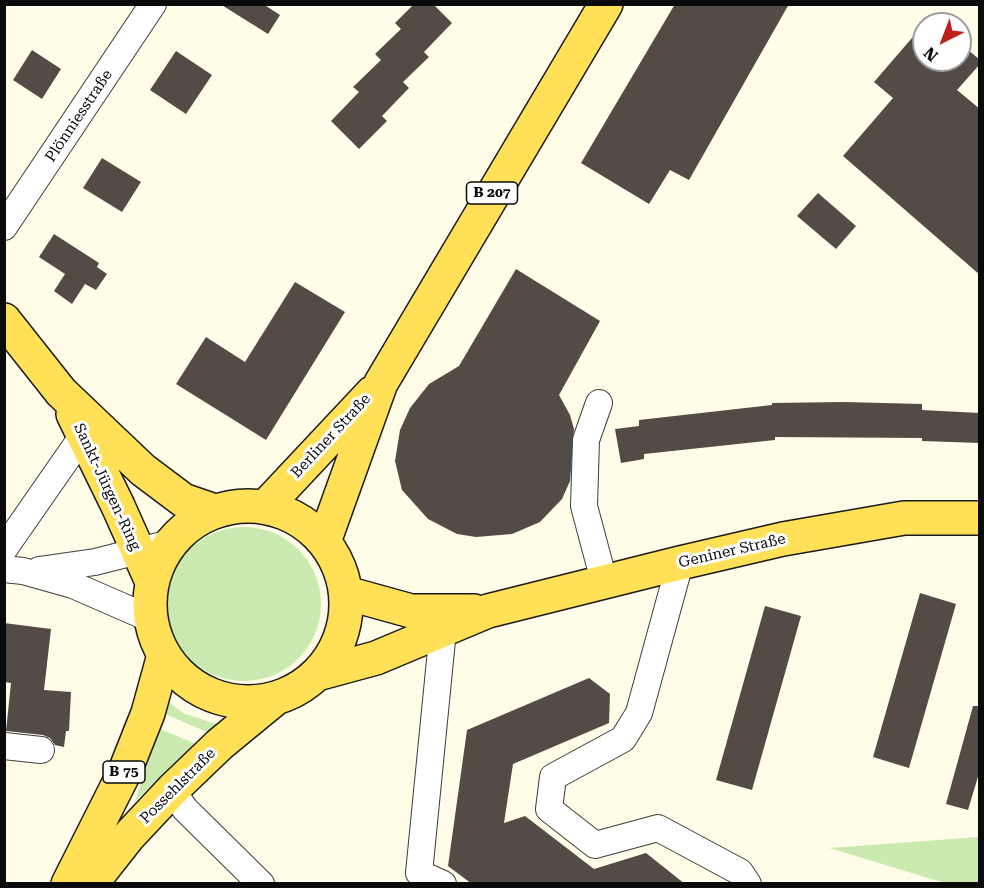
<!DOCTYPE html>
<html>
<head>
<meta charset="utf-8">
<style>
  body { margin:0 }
  #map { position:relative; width:984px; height:888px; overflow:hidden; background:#fffce7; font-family:"Roboto Serif",serif }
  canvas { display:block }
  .frame { position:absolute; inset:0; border:6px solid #0a0a0a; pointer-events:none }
  .north { position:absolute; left:912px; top:12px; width:60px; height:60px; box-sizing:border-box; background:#fff; border:2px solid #9d9d9d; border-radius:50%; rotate:222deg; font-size:16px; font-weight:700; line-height:24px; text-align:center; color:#0a0a0a }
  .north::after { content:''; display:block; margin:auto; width:21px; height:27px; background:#c01e1c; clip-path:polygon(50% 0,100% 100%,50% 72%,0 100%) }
</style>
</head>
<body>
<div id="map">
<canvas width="984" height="888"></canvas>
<div class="frame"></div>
<div class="north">N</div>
</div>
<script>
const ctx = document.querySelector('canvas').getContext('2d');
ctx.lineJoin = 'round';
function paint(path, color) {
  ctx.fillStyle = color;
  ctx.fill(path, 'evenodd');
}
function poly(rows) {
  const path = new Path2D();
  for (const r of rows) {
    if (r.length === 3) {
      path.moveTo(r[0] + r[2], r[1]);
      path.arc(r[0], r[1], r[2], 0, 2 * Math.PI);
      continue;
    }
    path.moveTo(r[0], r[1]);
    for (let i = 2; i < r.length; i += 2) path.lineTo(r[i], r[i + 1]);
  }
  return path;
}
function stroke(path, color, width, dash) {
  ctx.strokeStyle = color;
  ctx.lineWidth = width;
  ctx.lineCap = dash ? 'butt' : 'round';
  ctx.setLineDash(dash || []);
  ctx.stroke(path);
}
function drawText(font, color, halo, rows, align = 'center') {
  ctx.font = font + ' "Roboto Serif",serif';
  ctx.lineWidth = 6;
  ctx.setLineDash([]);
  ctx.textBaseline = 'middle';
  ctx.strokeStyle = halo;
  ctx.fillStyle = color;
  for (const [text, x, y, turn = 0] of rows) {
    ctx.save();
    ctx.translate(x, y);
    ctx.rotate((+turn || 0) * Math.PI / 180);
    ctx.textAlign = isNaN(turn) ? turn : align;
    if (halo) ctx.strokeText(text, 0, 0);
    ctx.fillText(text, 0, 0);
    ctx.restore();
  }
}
paint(poly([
  [244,604,77],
  [165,699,183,713,219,725,209,733,163,713],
  [158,728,196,744,135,801],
  [979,837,979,883,945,883,829,848]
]), '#cbeab0');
paint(poly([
  [220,4,263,4,280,15,268,34],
  [414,4,433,4,452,23,424,52,429,57,403,82,409,88,382,116,387,121,359,149,331,121,359,92,353,87,381,60,375,54,401,29,395,23],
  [675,4,789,4,689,180,670,170,649,204,581,163],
  [924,24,924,60,960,60,960,43,980,60,980,64,957,90,980,109,980,275,843,156,893,98,874,82],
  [32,50,61,69,42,99,13,80],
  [176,51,212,75,186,114,150,90],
  [102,158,141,182,122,212,83,188],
  [818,193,856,226,836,249,797,216],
  [54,234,99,263,97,267,107,274,96,290,85,284,72,304,54,291,65,274,39,257],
  [516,269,600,321,559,395,570,415,574,429,570,481,562,499,540,522,512,534,476,537,457,534,428,519,402,490,395,461,400,430,410,408,429,384,459,366],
  [295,282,345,312,266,440,176,384,206,337,245,362],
  [844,402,922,404,922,410,980,413,980,443,922,441,922,438,775,437,775,440,644,454,644,459,621,463,615,429,639,426,639,420,772,405,772,403],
  [920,593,956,604,909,768,873,757],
  [765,606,801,616,752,790,716,780],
  [4,623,51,629,44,690,71,692,69,731,66,731,64,747,55,745,50,738,43,735,6,731,11,683,4,682],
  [589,678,610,694,609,723,513,764,504,823,525,816,594,869,646,853,685,884,472,884,448,866,467,730],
  [973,706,980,706,980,770,968,810,946,804]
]), '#534c46');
const minor = poly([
  [4,227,153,4],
  [599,403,586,440,584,506,604,581],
  [4,549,84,434],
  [680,563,639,713,623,739,553,777,549,809,595,845,658,828,740,872,748,884],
  [4,569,23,571,73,585,151,619],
  [39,570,95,562,170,543],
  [4,746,41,750],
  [172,790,185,809,261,884],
  [443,884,419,873,443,630]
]);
const major = poly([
  [4,320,61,392,143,470,183,500,215,511],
  [73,414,118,506,152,582],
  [248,604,98],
  [265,507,372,393],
  [324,542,381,383,606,4],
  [346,593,411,611,474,611],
  [317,674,376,658,488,611,680,563,783,539,904,518,980,518],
  [68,884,125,771,148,713,164,655],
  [91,884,128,837,172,790,220,744,276,698]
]);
stroke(minor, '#3d3d3d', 28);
stroke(major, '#1b1b1b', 36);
stroke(minor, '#fff', 26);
stroke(major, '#ffe057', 33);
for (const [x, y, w] of [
  [492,193,51],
  [124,772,42]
]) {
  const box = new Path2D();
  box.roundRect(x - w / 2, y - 11, w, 22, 4.5);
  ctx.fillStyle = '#fff';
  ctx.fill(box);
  stroke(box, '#0a0a0a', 1.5);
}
drawText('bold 14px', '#0a0a0a', null, [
  ["B 207",492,193],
  ["B 75",124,772]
]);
drawText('15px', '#0a0a0a', '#fff', [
  ["Plönniesstraße",79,116,-56],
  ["Berliner Straße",331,436,-47],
  ["Sankt-Jürgen-Ring",107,487,65],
  ["Geniner Straße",732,551,-13],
  ["Possehlstraße",178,786,-45]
]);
</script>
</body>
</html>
